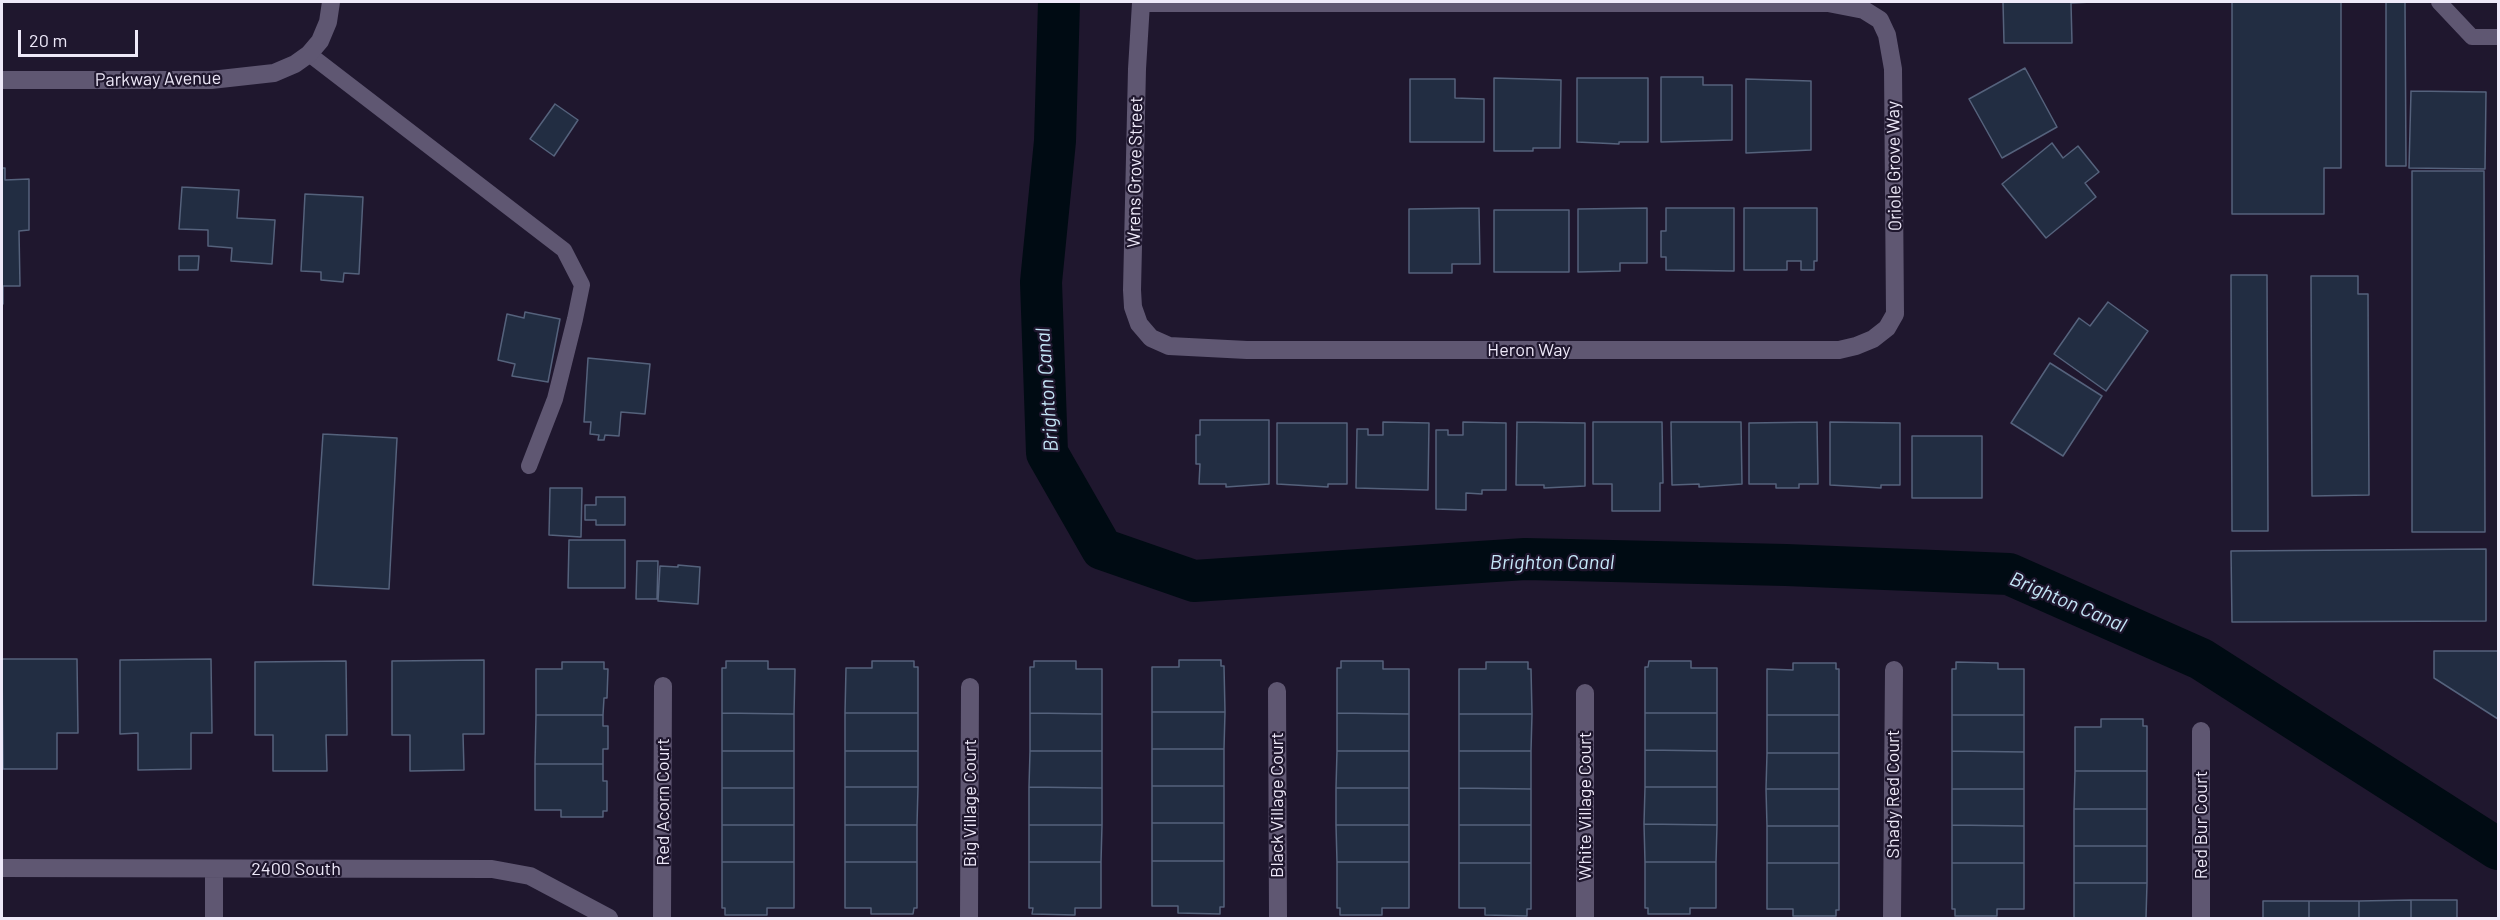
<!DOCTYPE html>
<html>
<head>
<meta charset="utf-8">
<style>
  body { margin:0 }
  #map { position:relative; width:2500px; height:920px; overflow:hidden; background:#1f172e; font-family:Barlow,sans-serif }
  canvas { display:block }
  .frame { position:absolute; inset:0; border:3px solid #eee9f9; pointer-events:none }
  .scale { position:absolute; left:18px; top:30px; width:120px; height:27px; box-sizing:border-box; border:3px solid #eee9f9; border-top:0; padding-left:8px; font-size:18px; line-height:21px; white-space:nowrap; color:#eee9f9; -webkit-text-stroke:4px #1f172e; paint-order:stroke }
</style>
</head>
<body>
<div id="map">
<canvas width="2500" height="920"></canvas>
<div class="frame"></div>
<div class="scale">20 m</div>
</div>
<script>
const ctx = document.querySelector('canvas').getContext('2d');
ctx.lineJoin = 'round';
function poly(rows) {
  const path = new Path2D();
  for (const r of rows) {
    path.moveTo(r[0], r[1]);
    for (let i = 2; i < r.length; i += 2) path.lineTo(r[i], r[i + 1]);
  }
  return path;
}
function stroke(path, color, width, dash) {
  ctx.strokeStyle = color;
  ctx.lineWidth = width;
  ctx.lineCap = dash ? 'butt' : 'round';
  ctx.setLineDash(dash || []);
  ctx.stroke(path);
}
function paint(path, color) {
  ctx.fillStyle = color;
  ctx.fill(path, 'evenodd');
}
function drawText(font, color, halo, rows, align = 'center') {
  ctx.font = font + ' Barlow,sans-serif';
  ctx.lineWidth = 4.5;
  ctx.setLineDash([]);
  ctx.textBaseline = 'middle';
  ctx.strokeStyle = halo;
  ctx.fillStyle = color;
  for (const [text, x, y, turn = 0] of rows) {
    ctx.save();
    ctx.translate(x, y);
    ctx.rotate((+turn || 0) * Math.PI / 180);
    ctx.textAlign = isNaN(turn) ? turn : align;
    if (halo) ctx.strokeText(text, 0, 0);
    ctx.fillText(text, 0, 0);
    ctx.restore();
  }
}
stroke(poly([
  [1059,2,1055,141,1041,282,1047,453,1102,549,1194,581,1525,559,1786,565,2009,574,2201,659,2498,849]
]), '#000b13', 42);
const building = poly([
  [2003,2,2092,2,2071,3,2072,43,2004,43,2003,2],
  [2232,2,2341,2,2341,168,2324,168,2324,214,2232,214,2232,2],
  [2386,2,2405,2,2406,166,2386,166,2386,2],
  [2025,68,2057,127,2002,158,1969,99,2025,68],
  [1661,77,1703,77,1703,85,1732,85,1732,140,1661,142,1661,77],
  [1494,78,1561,80,1560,148,1533,148,1533,151,1494,151,1494,78],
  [1577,78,1648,78,1648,142,1619,142,1619,144,1577,142,1577,78],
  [1410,79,1455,79,1455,98,1484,99,1484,142,1410,142,1410,79],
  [1746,79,1811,81,1811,150,1746,153,1746,79],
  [2411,91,2486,92,2485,169,2409,168,2411,91],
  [555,104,578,120,554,156,530,139,555,104],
  [2052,143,2063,158,2078,146,2099,172,2085,183,2096,197,2046,238,2002,184,2052,143],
  [2,168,5,168,5,180,29,179,29,230,19,231,20,286,3,286,3,304,2,304,2,168],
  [2412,171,2484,171,2485,532,2412,532,2412,171],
  [182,187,239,190,237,218,275,220,272,264,231,261,232,248,208,246,208,230,179,229,182,187],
  [305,194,363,197,359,274,344,273,343,282,321,280,321,272,301,271,305,194],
  [1479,208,1480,264,1452,264,1452,273,1409,273,1409,209,1479,208],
  [1647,208,1647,263,1620,263,1620,271,1578,272,1578,209,1647,208],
  [1666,208,1734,208,1734,271,1666,270,1666,257,1661,257,1661,231,1666,231,1666,208],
  [1744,208,1817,208,1817,261,1814,261,1814,270,1801,270,1801,261,1787,261,1787,270,1744,270,1744,208],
  [1494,210,1569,210,1569,272,1494,272,1494,210],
  [179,256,199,256,198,270,179,270,179,256],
  [2231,275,2267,275,2268,531,2232,531,2231,275],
  [2311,276,2358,276,2358,294,2368,294,2369,495,2312,496,2311,276],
  [2108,302,2148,331,2106,391,2054,354,2079,318,2090,326,2108,302],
  [525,312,560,319,548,382,512,376,515,364,498,360,507,314,524,318,525,312],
  [588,358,650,364,645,414,621,412,619,436,605,435,604,440,598,440,599,435,590,434,591,422,584,422,588,358],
  [2050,363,2102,396,2063,456,2011,423,2050,363],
  [1200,420,1269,420,1269,484,1226,487,1226,484,1199,484,1200,464,1196,464,1196,435,1200,435,1200,420],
  [1383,422,1429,423,1428,490,1356,488,1357,429,1368,429,1368,435,1383,435,1383,422],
  [1463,422,1506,423,1506,490,1482,490,1482,494,1466,493,1466,510,1436,509,1436,430,1448,430,1448,435,1463,435,1463,422],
  [1517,422,1585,423,1585,486,1544,488,1544,485,1516,485,1517,422],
  [1593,422,1662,422,1663,483,1660,483,1660,511,1612,511,1612,484,1593,484,1593,422],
  [1671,422,1741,422,1742,484,1699,487,1699,484,1672,485,1671,422],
  [1817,422,1818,484,1799,484,1799,488,1776,488,1776,484,1749,484,1749,423,1817,422],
  [1830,422,1900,423,1900,485,1881,485,1881,488,1830,485,1830,422],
  [1277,423,1347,423,1347,484,1328,484,1328,487,1277,484,1277,423],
  [323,434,397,438,389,589,313,585,323,434],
  [1912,436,1982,436,1982,498,1912,498,1912,436],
  [550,488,582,488,581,537,549,535,550,488],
  [596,497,625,497,625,525,596,525,596,520,585,520,585,505,596,505,596,497],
  [569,540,625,540,625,588,568,588,569,540],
  [2486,549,2486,621,2232,622,2231,551,2486,549],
  [637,561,658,561,657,599,636,599,637,561],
  [678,565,700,567,698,604,658,601,660,566,678,567,678,565],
  [2434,651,2498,651,2498,719,2434,678,2434,651],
  [2,659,77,659,78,733,57,733,57,769,3,769,2,659],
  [211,659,212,733,191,733,191,769,138,770,138,733,120,734,120,660,211,659],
  [484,660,484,734,463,734,464,770,410,771,410,735,392,735,392,661,484,660],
  [1179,660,1221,660,1221,666,1224,666,1225,712,1152,712,1152,667,1179,667,1179,660],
  [346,661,347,735,326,735,327,771,273,771,273,735,255,735,255,662,346,661],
  [726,661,768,661,768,669,795,669,794,714,722,713,722,668,726,668,726,661],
  [872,661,914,661,914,667,918,667,918,713,845,713,846,668,872,668,872,661],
  [1034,661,1076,661,1076,669,1102,669,1102,714,1030,713,1030,667,1034,667,1034,661],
  [1341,661,1383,661,1383,669,1409,669,1409,714,1337,713,1337,668,1341,668,1341,661],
  [1649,661,1691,661,1691,668,1717,668,1717,713,1645,713,1645,667,1648,667,1649,661],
  [562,662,604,662,604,669,608,669,607,698,604,698,603,715,536,715,536,669,562,669,562,662],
  [1486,662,1528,662,1528,669,1531,669,1532,714,1459,714,1459,669,1486,669,1486,662],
  [1956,662,1998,663,1998,669,2024,669,2024,715,1952,715,1952,669,1956,669,1956,662],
  [1793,663,1836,663,1836,669,1839,669,1839,715,1767,715,1767,669,1793,670,1793,663],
  [1152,712,1225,712,1224,749,1152,749,1152,712],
  [722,713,794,714,794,751,722,751,722,713],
  [845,713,918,713,918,751,845,751,845,713],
  [1030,713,1102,714,1102,751,1030,751,1030,713],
  [1337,713,1409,714,1409,751,1337,751,1337,713],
  [1645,713,1717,713,1717,751,1645,750,1645,713],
  [1459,714,1532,714,1531,751,1459,751,1459,714],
  [536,715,603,715,603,726,608,726,608,749,603,749,603,764,535,764,536,715],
  [1767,715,1839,715,1839,753,1767,753,1767,715],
  [1952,715,2024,715,2024,752,1952,751,1952,715],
  [2101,719,2143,719,2143,726,2147,726,2147,771,2075,771,2075,727,2101,727,2101,719],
  [1152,749,1224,749,1224,786,1152,786,1152,749],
  [1645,750,1717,751,1717,787,1645,787,1645,750],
  [722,751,794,751,794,788,722,788,722,751],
  [845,751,918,751,918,787,845,787,845,751],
  [1030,751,1102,751,1102,788,1029,787,1030,751],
  [1337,751,1409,751,1409,788,1336,788,1337,751],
  [1459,751,1531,751,1531,789,1459,788,1459,751],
  [1952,751,2024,752,2024,789,1952,789,1952,751],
  [1767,753,1839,753,1839,789,1766,789,1767,753],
  [535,764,603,764,603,781,607,781,607,811,603,811,603,817,561,817,561,810,535,810,535,764],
  [2075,771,2147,771,2147,809,2074,809,2075,771],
  [1152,786,1224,786,1224,823,1152,823,1152,786],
  [845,787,918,787,917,825,845,825,845,787],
  [1029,787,1102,788,1102,825,1029,825,1029,787],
  [1645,787,1717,787,1717,825,1644,824,1645,787],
  [722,788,794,788,794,825,722,825,722,788],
  [1336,788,1409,788,1409,825,1336,825,1336,788],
  [1459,788,1531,789,1531,825,1459,825,1459,788],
  [1766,789,1839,789,1839,826,1767,826,1766,789],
  [1952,789,2024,789,2024,826,1952,825,1952,789],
  [2074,809,2147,809,2147,846,2074,846,2074,809],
  [1152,823,1224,823,1224,861,1152,861,1152,823],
  [1644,824,1717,825,1716,862,1645,862,1644,824],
  [722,825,794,825,794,862,722,862,722,825],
  [845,825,917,825,917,862,845,862,845,825],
  [1029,825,1102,825,1101,862,1029,862,1029,825],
  [1336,825,1409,825,1409,862,1337,862,1336,825],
  [1459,825,1531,825,1531,863,1459,863,1459,825],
  [1952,825,2024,826,2024,863,1952,863,1952,825],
  [1767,826,1839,826,1839,863,1767,863,1767,826],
  [2074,846,2147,846,2147,883,2074,883,2074,846],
  [1152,861,1224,861,1224,907,1220,907,1220,914,1178,913,1178,906,1152,906,1152,861],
  [722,862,794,862,794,908,767,908,767,915,725,915,725,908,722,908,722,862],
  [845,862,917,862,917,908,914,908,913,914,871,914,871,908,845,908,845,862],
  [1029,862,1101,862,1101,908,1075,908,1075,915,1032,914,1033,908,1029,908,1029,862],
  [1337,862,1409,862,1409,908,1382,908,1382,915,1340,915,1340,908,1337,908,1337,862],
  [1645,862,1716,862,1716,908,1690,908,1690,914,1648,914,1648,908,1645,908,1645,862],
  [1459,863,1531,863,1531,909,1527,909,1527,916,1485,915,1485,908,1459,908,1459,863],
  [1767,863,1839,863,1839,910,1836,910,1836,916,1793,916,1793,909,1767,909,1767,863],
  [1952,863,2024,863,2024,909,1997,909,1997,916,1955,916,1955,909,1952,909,1952,863],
  [2074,883,2147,883,2146,918,2074,918,2074,883],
  [2411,900,2411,918,2359,918,2359,901,2411,900],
  [2411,900,2457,900,2457,918,2411,918,2411,900],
  [2263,901,2309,901,2309,918,2263,918,2263,901],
  [2309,901,2359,901,2359,918,2309,918,2309,901]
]);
paint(building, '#222d42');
stroke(building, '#55627c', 1.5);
stroke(poly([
  [2439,2,2472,37,2498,37],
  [309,54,564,250,582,285,575,319,555,399,529,466]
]), '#5f5772', 16);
stroke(poly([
  [1141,3,1828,3,1864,10,1880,20,1887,35,1893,69,1895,314,1887,328,1873,339,1856,346,1839,350,1247,350,1169,346,1151,338,1139,324,1133,307,1132,290,1137,69,1141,3,1141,2],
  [2,80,211,80,274,73,295,64,309,54,320,41,328,22,331,2],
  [1277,691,1278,918],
  [1585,693,1585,918],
  [2201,731,2201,918],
  [2,868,492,869,530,876,609,918],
  [214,918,214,869],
  [662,918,663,686],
  [969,918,970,687],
  [1892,918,1894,670]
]), '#5f5772', 18);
drawText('18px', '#eee9f9', '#1f172e', [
  ["Parkway Avenue",158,79,-1],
  ["Oriole Grove Way",1894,166,-91],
  ["Wrens Grove Street",1135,172,-89],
  ["Heron Way",1529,350],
  ["Shady Red Court",1893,794,-90],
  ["Red Acorn Court",663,802,-90],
  ["Big Village Court",970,803,-90],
  ["Black Village Court",1277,805,-90],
  ["White Village Court",1585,806,-90],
  ["Red Bur Court",2201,825,-90],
  ["2400 South",296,869]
]);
drawText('italic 20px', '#c5e7f8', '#1f172e', [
  ["Brighton Canal",1047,390,-94],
  ["Brighton Canal",1552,562],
  ["Brighton Canal",2068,602,23]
]);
</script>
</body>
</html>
